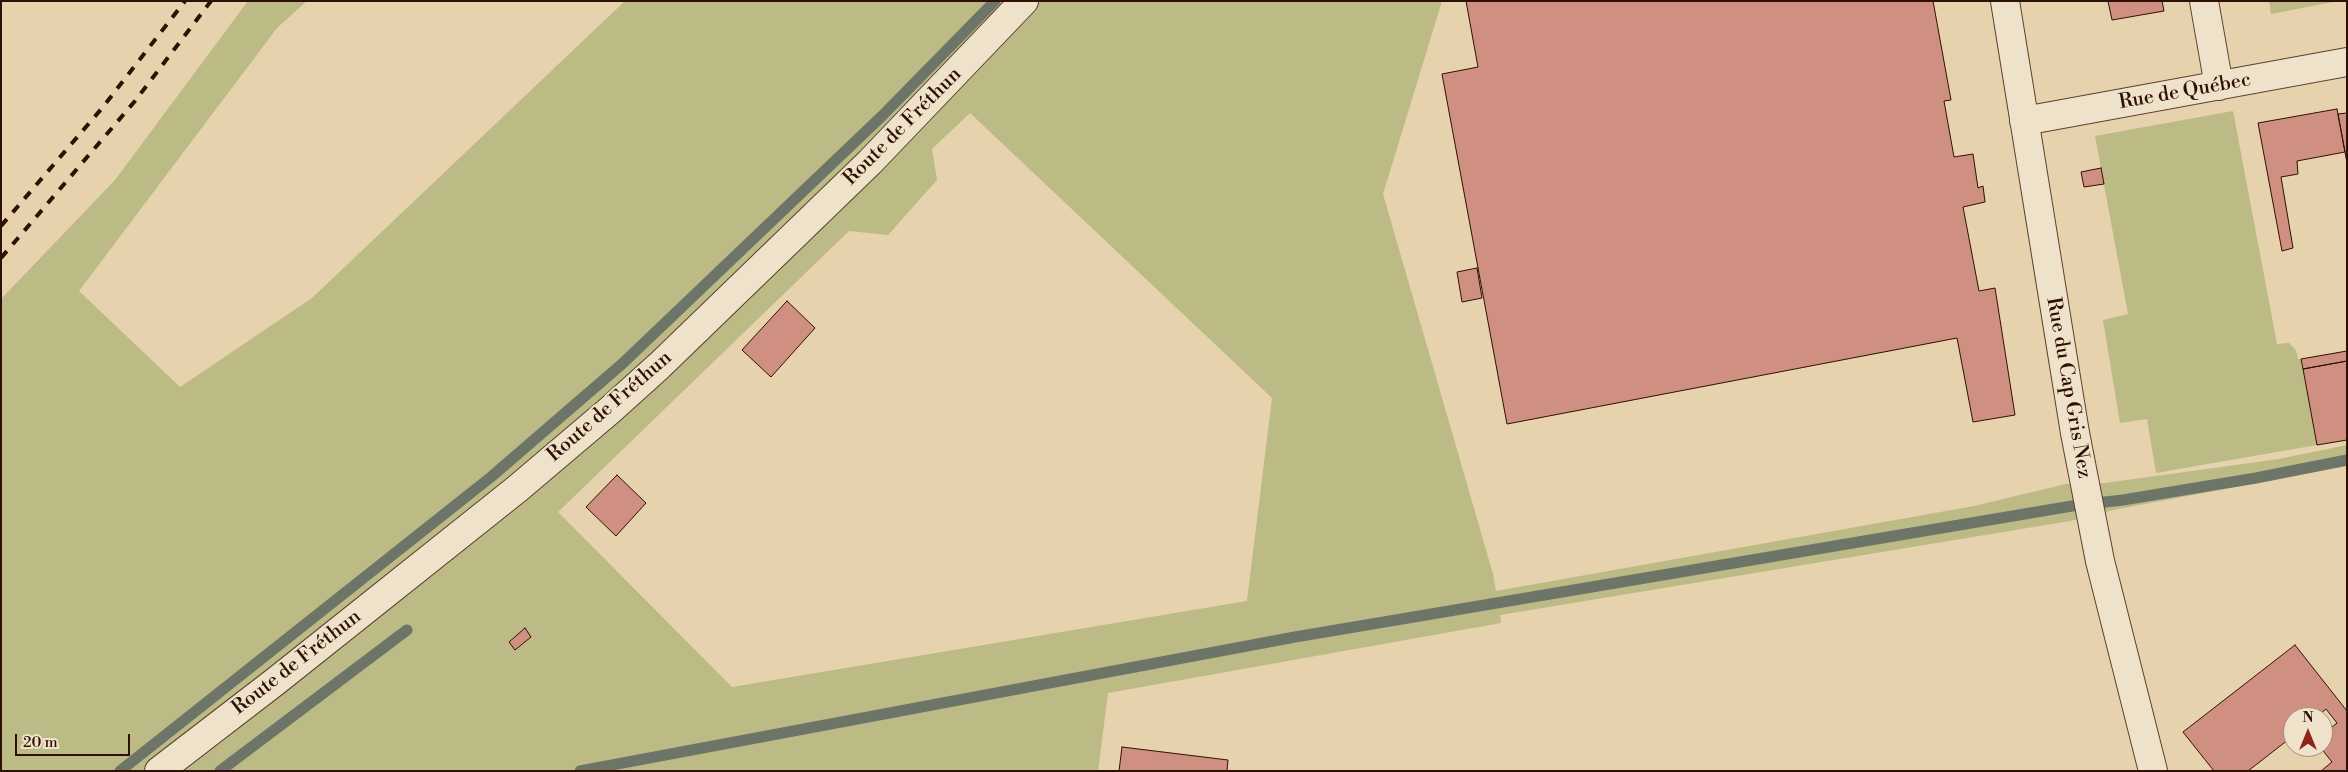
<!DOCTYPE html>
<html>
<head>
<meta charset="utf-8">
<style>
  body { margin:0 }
  #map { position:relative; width:2348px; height:772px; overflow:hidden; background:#e6d2ad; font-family:"Libre Bodoni",serif }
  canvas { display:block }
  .frame { position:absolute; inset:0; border:2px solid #2f1004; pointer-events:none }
  .north { position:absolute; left:2283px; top:707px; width:50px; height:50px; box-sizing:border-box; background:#efe2ca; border:1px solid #a28e7b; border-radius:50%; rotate:0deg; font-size:14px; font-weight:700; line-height:20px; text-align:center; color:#2f1004 }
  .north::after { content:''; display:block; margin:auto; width:18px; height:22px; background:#8f2418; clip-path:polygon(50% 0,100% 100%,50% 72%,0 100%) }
  .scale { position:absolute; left:15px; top:734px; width:115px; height:22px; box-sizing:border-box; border:2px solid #2f1004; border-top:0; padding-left:6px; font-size:15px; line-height:18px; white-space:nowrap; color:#2f1004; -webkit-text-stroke:4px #efe2ca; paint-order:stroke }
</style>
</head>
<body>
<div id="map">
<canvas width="2348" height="772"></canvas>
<div class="frame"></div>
<div class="north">N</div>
<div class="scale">20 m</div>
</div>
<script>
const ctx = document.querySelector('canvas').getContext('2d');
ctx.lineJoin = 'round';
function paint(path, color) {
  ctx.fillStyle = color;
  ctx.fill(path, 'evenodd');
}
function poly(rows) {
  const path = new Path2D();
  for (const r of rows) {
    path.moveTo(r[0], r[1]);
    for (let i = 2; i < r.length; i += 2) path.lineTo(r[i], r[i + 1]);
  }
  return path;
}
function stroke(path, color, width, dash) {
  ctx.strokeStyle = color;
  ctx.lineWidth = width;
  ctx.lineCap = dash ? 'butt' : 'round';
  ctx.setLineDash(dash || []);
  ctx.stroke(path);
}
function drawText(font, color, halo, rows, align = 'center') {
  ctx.font = font + ' "Libre Bodoni",serif';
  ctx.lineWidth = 4;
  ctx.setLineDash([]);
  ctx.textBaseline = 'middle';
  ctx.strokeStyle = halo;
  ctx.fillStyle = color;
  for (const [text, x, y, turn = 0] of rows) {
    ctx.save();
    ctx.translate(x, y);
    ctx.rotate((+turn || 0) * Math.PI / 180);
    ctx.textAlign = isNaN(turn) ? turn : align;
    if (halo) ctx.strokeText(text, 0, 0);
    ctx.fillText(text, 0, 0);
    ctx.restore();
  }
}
paint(poly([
  [248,1,307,1,277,28,79,291,180,387,312,298,625,1,1442,1,1383,194,1493,574,1496,591,1974,506,2066,484,2105,483,2279,459,2347,445,2347,466,2113,510,2070,521,1500,615,1501,623,1108,693,1098,771,1,771,1,299,115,180],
  [970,113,1272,398,1247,601,732,687,558,512,849,231,888,235,937,180,932,149],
  [2269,1,2338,1,2271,14],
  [2233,111,2277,344,2289,343,2296,350,2298,359,2301,359,2317,445,2156,473,2147,419,2120,423,2103,320,2128,314,2095,136]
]), '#bcba85');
stroke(poly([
  [120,771,491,477,622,364,882,116,995,1],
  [220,771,407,630],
  [580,771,1295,637,2078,505,2123,500,2256,478,2347,460]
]), '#6d7568', 11);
const building = poly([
  [1466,1,1933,1,1951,100,1944,101,1954,157,1973,154,1978,188,1983,186,1985,202,1963,207,1979,291,1995,288,2015,415,1973,422,1957,338,1507,424,1442,74,1478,67,1466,1],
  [2108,1,2162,1,2164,11,2112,20,2108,1],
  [2337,109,2345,152,2297,161,2298,174,2281,177,2293,248,2282,251,2258,123,2337,109],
  [2347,113,2347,163,2338,114,2347,113],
  [2101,168,2104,184,2084,187,2081,172,2101,168],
  [1477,268,1482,298,1462,302,1457,272,1477,268],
  [787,301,815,328,771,377,742,350,787,301],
  [2347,351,2347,361,2303,369,2301,359,2347,351],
  [2347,361,2347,440,2317,445,2303,369,2347,361],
  [617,475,646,503,616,536,586,507,617,475],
  [525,628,531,637,515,650,509,642,525,628],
  [2295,645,2347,711,2347,771,2321,771,2332,762,2320,747,2323,747,2323,734,2337,723,2326,709,2317,717,2293,717,2293,736,2248,771,2214,771,2183,732,2295,645],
  [1122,747,1228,760,1227,771,1119,771,1122,747]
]);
paint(building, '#d09081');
stroke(building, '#2f1004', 1);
const minor = poly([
  [2005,1,2075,433,2100,561,2153,771],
  [2204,1,2219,86],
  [2024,121,2347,62]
]);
const tertiary = poly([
  [159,771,276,681,517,489,609,411,659,366,870,162,1024,1]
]);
stroke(minor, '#5d402e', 30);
stroke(tertiary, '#5d402e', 30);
stroke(minor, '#efe2ca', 28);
stroke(tertiary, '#efe2ca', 28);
stroke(poly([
  [1,226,103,107,185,1],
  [1,258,135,101,211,1]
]), '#2f1004', 4, [9, 9]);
drawText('20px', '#2f1004', '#efe2ca', [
  ["Rue de Québec",2185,92,-10],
  ["Route de Fréthun",903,127,-45],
  ["Rue du Cap Gris Nez",2068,388,80],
  ["Route de Fréthun",610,407,-41],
  ["Route de Fréthun",297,663,-38]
]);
</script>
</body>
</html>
